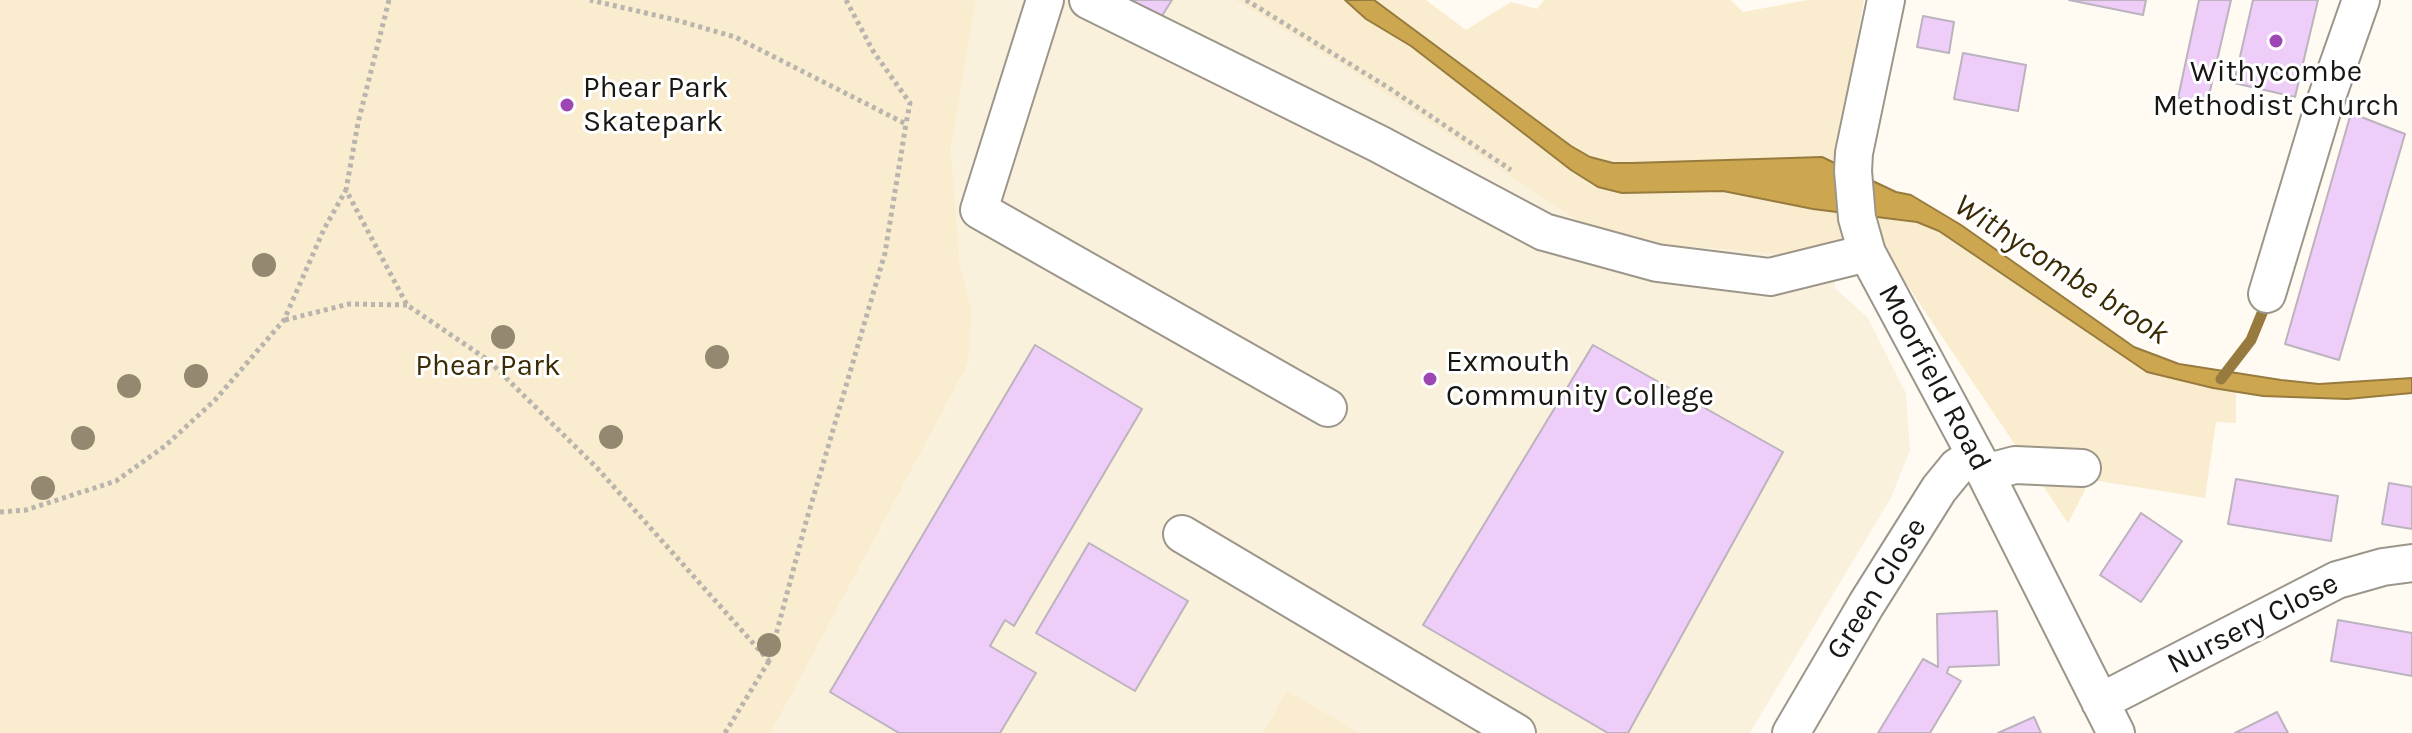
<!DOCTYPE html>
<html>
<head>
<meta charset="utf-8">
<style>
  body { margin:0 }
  canvas { display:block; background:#fffbf3 }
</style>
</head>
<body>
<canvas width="2412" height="733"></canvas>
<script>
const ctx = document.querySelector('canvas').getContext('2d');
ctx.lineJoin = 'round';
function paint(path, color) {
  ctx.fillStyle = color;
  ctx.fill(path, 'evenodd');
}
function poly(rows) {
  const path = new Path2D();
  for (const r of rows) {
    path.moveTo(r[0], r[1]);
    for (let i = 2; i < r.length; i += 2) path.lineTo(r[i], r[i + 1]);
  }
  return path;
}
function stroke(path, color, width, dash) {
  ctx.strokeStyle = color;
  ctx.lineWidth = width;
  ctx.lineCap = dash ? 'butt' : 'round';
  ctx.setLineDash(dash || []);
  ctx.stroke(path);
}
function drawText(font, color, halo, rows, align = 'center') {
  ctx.font = font + ' Karla,sans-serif';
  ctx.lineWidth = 6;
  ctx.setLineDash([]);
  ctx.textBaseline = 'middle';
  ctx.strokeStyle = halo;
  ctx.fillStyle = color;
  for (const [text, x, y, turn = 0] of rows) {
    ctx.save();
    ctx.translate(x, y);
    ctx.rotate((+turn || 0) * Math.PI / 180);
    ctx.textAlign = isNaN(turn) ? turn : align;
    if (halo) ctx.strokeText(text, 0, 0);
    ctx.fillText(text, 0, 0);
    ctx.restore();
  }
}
paint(poly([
  [976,0,1235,0,1348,69,1580,222,1629,242,1834,258,1835,288,1868,318,1906,393,1910,450,1891,498,1750,733,771,733,968,364,972,312,960,264,951,149]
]), '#faf1dd');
paint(poly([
  [0,0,976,0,951,149,960,264,972,312,968,364,771,733,0,733],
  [1235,0,1345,0,1366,19,1411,46,1571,170,1598,187,1679,192,1723,191,1813,209,1917,222,1939,231,2147,371,2236,392,2236,423,2216,422,2205,498,2086,479,2085,490,2068,523,1884,251,1834,258,1628,242,1580,222,1348,69],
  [1374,0,1426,0,1466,30,1511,2,1537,9,1544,0,1731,0,1743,12,1808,0,1864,0,1835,163,1822,157,1632,163,1613,163,1589,157,1571,147],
  [1287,691,1360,733,1263,733]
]), '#faecce');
const water = poly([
  [1345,0,1374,0,1571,146,1590,157,1613,163,1632,163,1822,157,1896,192,1911,195,1961,225,2134,347,2179,364,2281,380,2319,384,2412,378,2412,393,2347,399,2263,396,2213,388,2147,372,1939,231,1917,222,1813,209,1723,191,1622,193,1598,187,1571,170,1411,46,1366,19,1345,0]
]);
paint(water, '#cda650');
stroke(water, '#977b3e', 2);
stroke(poly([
  [2221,379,2251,340,2267,301]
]), '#977b3e', 11);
const building = poly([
  [1128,0,1172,0,1160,19,1128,0],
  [2069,0,2146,0,2143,15,2069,0],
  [2199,0,2231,0,2207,104,2178,98,2199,0],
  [2253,0,2318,0,2295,97,2234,83,2253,0],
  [1923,16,1954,22,1949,53,1917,47,1923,16],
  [1963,53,2026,65,2018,111,1954,99,1963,53],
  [2351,113,2405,134,2339,360,2285,344,2351,113],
  [1035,345,1142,409,1014,626,1005,620,990,646,1036,673,1000,733,899,733,830,692,1035,345],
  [1593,345,1783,452,1628,733,1608,733,1423,625,1593,345],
  [2236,479,2338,496,2331,541,2228,524,2236,479],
  [2389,483,2412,487,2412,529,2382,524,2389,483],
  [2141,513,2182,541,2141,602,2100,575,2141,513],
  [1089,543,1188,601,1135,691,1036,633,1089,543],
  [1997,611,1999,665,1949,667,1947,673,1961,681,1930,733,1878,733,1923,659,1938,667,1937,614,1997,611],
  [2338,620,2412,633,2412,676,2331,661,2338,620],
  [2277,712,2288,733,2235,733,2277,712],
  [2034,717,2041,733,1998,733,2034,717]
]);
paint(building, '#eecdf8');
stroke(building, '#bbb3be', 2);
const minor = poly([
  [1045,0,979,210,1328,408],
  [1088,0,1379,144,1544,232,1657,263,1770,277,1867,253],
  [1886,0,1854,153,1853,171,1857,218,1867,253,1985,473,2116,733],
  [2267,294,2323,108,2361,0],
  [1985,473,2015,465,2082,468],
  [1182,534,1517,733],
  [2100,702,2337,580,2383,567,2412,563],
  [1791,733,1866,605,1939,489,1957,467,1975,455]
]);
stroke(minor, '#9c968a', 40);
stroke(poly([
  [389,0,358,123,346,190,407,305,488,360,598,469,769,661,806,522,885,253,906,124,735,37,676,20,590,0],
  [846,0,873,51,910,103,906,124],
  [1246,0,1389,88,1511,170],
  [285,320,349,304,407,305],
  [0,512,26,510,116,481,165,446,215,400,284,320,324,229,346,190],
  [725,733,769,661]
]), '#b9b5ae', 5, [4, 4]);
stroke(minor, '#fff', 36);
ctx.fillStyle = '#948970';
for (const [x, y] of [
  [264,265],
  [503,337],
  [717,357],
  [196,376],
  [129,386],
  [611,437],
  [83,438],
  [43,488],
  [769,645]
]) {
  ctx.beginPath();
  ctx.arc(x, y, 12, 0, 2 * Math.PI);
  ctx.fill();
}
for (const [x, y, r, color] of [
  [2276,41,8,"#9c47b4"],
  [567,105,8,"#9c47b4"],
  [1430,379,8,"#9c47b4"]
]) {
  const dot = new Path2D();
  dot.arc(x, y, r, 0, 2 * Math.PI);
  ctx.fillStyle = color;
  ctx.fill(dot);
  stroke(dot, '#fff', 3);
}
drawText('30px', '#191713', '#fff', [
  ["Withycombe",2276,72,"center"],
  ["Methodist Church",2276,106,"center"],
  ["Phear Park",583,88],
  ["Skatepark",583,122],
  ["Exmouth",1446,362],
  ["Community College",1446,396]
], 'left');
drawText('30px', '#3c2c05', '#fff', [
  ["Phear Park",488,366]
]);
drawText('30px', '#191713', '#fff', [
  ["Moorfield Road",1934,378,62],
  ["Green Close",1877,589,-58],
  ["Nursery Close",2253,624,-27]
]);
drawText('italic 32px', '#3b2b04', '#fff', [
  ["Withycombe brook",2061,270,33]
]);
</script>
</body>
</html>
